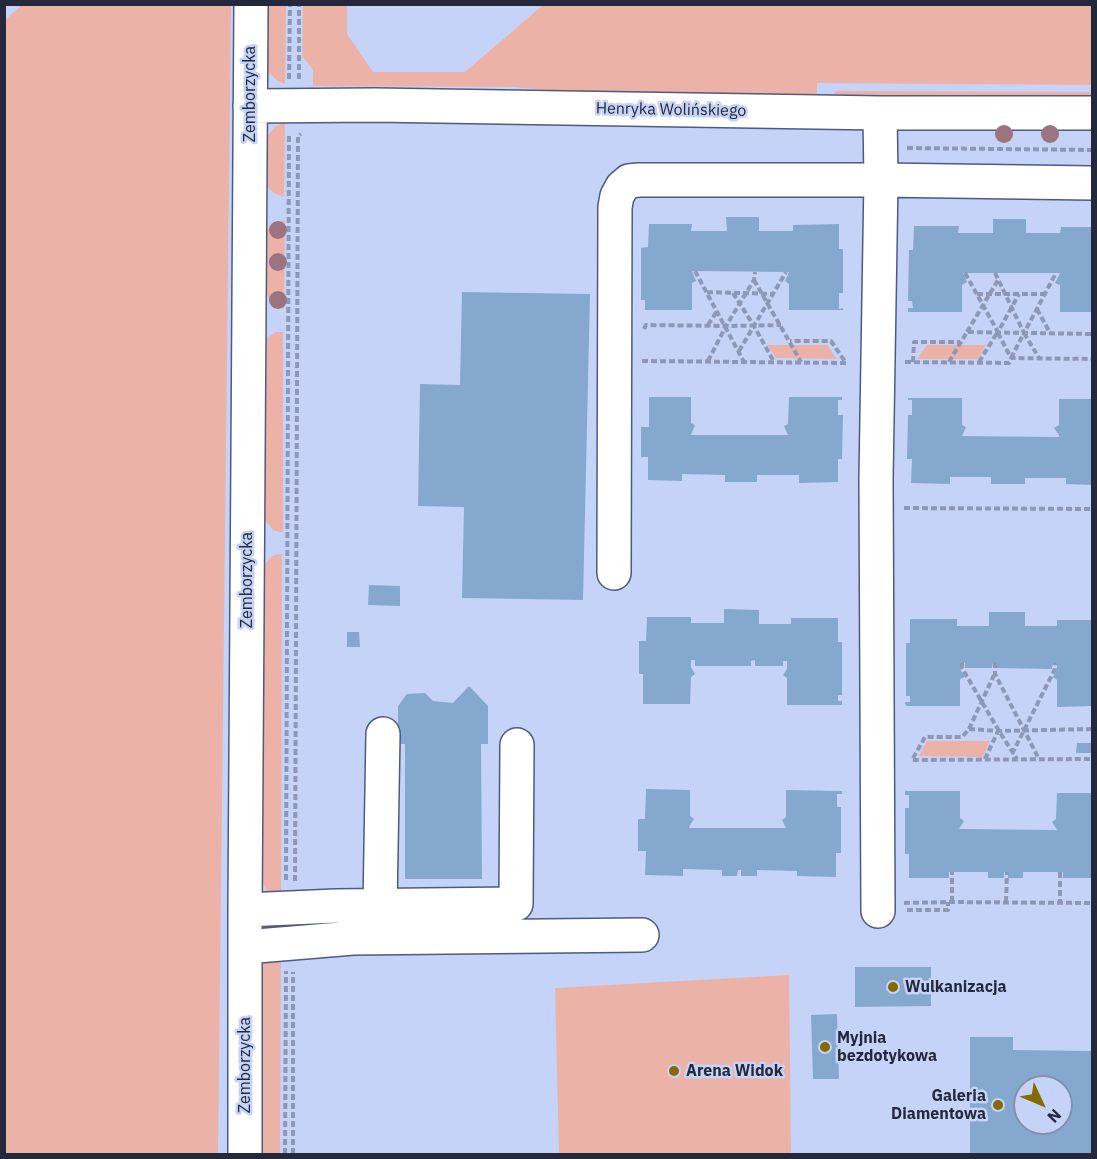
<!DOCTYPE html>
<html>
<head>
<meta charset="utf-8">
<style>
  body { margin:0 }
  #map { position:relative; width:1097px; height:1159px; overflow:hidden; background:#c6d3f8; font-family:"IBM Plex Sans",sans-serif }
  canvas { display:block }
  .frame { position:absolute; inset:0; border:6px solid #23293a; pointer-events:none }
  .north { position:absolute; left:1013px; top:1075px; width:60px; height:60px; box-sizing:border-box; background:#c6d3f8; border:2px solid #858fac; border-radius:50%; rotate:134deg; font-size:16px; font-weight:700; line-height:24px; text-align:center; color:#23293a }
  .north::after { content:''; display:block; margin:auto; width:21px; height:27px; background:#856903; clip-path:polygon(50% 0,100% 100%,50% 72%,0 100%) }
</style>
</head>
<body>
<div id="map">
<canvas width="1097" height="1159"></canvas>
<div class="frame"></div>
<div class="north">N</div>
</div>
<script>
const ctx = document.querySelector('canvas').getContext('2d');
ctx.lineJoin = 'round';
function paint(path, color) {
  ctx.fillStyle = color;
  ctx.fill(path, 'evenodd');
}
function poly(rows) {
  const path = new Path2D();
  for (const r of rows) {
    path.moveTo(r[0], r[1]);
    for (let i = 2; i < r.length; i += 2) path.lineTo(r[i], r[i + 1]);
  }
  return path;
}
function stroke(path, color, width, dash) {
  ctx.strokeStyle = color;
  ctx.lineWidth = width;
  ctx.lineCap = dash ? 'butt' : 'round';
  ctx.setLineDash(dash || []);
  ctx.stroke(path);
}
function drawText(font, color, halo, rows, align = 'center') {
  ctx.font = font + ' "IBM Plex Sans",sans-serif';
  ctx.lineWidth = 5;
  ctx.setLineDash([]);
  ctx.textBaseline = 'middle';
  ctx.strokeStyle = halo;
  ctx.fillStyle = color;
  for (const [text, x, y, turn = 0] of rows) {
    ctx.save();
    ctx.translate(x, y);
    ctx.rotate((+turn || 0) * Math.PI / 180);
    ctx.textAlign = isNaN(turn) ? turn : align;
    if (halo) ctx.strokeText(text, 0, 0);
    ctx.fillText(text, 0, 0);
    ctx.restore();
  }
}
paint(poly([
  [23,4,231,5,218,1154,5,1154,4,21],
  [265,5,286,5,285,84,278,81,269,73,265,60],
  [303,5,347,5,347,34,373,72,465,72,543,5,1092,5,1092,85,817,83,817,100,650,99,512,87,313,86,313,70,302,56],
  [836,91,1092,92,1092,102,833,101,833,95],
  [285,122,284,197,274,193,267,187,266,154,268,135,275,127],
  [285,220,284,308,277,307,273,303,266,294,263,285,266,231,276,222],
  [276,332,283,332,283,532,279,532,273,530,264,519,265,341,268,337],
  [767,345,827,345,837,359,776,358],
  [927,345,986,345,978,359,917,359],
  [277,554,282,554,281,904,269,896,263,883,260,806,263,567,271,557],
  [927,741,990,741,983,757,919,756],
  [281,955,280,1154,259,1154,261,968,269,957],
  [789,975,791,1154,559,1154,555,988]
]), '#ecb2a8');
paint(poly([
  [726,217,759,217,759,231,793,231,793,225,839,224,839,249,843,249,843,293,839,293,839,309,843,308,843,310,789,310,789,284,785,281,789,272,695,271,692,271,696,281,692,283,692,310,645,310,645,300,641,300,641,248,648,247,649,224,692,224,691,231,727,231],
  [993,219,1026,219,1026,233,1060,233,1061,227,1092,227,1092,312,1060,312,1060,285,1055,283,1060,273,963,273,967,282,962,285,962,312,908,312,908,308,913,308,912,301,908,301,909,250,913,250,914,226,959,226,958,233,993,233],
  [462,292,590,294,583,600,462,598,464,507,418,506,420,384,460,385],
  [649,397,691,397,691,423,695,425,691,435,788,435,784,426,788,424,789,397,842,397,842,400,838,400,838,415,843,415,842,459,838,459,838,482,799,483,799,475,757,475,757,482,725,482,725,475,682,474,682,481,648,480,648,457,641,457,641,427,649,427],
  [908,398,962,398,962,425,966,427,962,436,1059,437,1059,435,1054,428,1059,425,1059,399,1092,399,1092,485,1066,484,1066,478,1025,478,1025,484,991,484,991,477,950,477,950,484,911,483,912,459,907,459,908,415,912,415,912,400,908,400],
  [369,585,400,586,400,606,368,605],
  [724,609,759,610,759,624,791,624,791,618,838,618,838,642,842,642,842,695,838,695,838,701,842,701,842,705,787,705,787,678,783,675,787,669,787,661,783,661,783,666,755,666,755,660,751,661,751,666,695,666,695,660,691,660,691,667,695,674,691,677,690,704,643,704,643,674,639,674,639,641,646,641,647,617,691,617,691,623,724,623],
  [989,612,1025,612,1025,626,1057,626,1057,620,1092,620,1092,706,1057,707,1057,680,1053,677,1057,670,1057,663,1053,663,1052,669,996,668,996,662,993,662,992,668,965,668,965,663,960,663,960,669,965,677,960,679,960,706,906,706,905,702,910,702,910,696,906,696,906,643,910,643,910,619,957,619,957,626,989,626],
  [347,632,359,632,360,647,347,647],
  [469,686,488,706,488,744,481,744,482,879,405,879,405,744,398,744,398,706,407,694,425,693,433,701,453,703],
  [1077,743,1092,743,1092,753,1076,753],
  [646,789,690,790,690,816,694,819,690,825,689,828,786,828,782,820,786,817,786,790,842,791,842,794,837,794,837,807,841,807,841,853,836,853,836,877,797,876,797,871,757,870,757,876,741,876,741,870,738,870,737,876,722,876,722,870,683,869,683,876,645,875,646,851,638,851,638,819,645,819],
  [905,791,960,791,960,818,964,821,959,829,1057,830,1052,822,1056,819,1057,793,1092,793,1092,878,1063,878,1063,872,1023,872,1023,878,1008,878,1008,872,1004,872,1004,878,988,878,988,872,949,872,949,878,909,878,909,854,905,854,905,808,909,808,909,795,905,795],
  [855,967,931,967,931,1006,855,1007],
  [837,1014,839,1079,813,1079,811,1015],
  [970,1037,1013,1037,1013,1050,1092,1051,1092,1154,970,1154],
  [1025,1087,1061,1087,1061,1123,1025,1123]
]), '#85a9ce');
const minor = poly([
  [250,106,375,105,880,113,1092,113],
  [880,113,881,180,1092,183],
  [614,573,615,207,617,196,622,187,629,181,639,180,881,180,876,478,878,911],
  [380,906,383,734],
  [245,910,336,906,516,904,517,745],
  [245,947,353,938,642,935],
  [245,1154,245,910,251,4]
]);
stroke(minor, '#4d5a82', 36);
stroke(poly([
  [289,79,290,4],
  [299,79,299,4],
  [907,148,1092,150],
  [695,271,744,362],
  [965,273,998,332,1019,294],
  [995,273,1024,333,1056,273],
  [754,280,801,362],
  [707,292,773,294],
  [733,293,754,326,774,362],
  [977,294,1044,294],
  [1037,309,1050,333],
  [708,325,717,311],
  [644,329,646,325,726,326,781,325],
  [967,332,998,280],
  [998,333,1011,358],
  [1024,333,1039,358],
  [739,351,786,272],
  [1011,358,1024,333],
  [642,361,846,363,831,341,790,341],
  [708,361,726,326,754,280,755,272],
  [905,362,1009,363,1011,358,1092,359],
  [913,362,914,342,960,342],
  [949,362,967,332,1092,334],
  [979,362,997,333],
  [904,508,1092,509],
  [995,662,995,674,1039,759],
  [962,663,962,668,999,731,1017,759],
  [969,729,994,675],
  [1092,729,999,731,969,729,962,737,925,737,912,760,1092,759],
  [1012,754,1055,669,1055,663],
  [985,759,998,731],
  [1060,872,1060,903],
  [286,880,289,134],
  [295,881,298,136,301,134],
  [952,902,952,872],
  [1006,902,1007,872],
  [904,903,948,902,1092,903],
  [907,910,948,910,948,902],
  [285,1154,286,971],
  [293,1154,293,972]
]), '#8e98b6', 4, [6, 3]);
stroke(minor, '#fff', 33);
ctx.fillStyle = '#9c7480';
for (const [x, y] of [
  [1004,134],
  [1050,134],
  [278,230],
  [278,262],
  [278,300]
]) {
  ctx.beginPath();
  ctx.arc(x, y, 9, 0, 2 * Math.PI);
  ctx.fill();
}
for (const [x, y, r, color] of [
  [893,987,6,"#856903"],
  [825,1047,6,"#856903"],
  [674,1071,6,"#856903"],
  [998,1105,6,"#856903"]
]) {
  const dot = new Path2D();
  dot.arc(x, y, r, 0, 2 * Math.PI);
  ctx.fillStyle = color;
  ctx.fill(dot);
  stroke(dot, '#c6d3f8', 2);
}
drawText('16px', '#23293a', '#c6d3f8', [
  ["Zemborzycka",250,94,-90],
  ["Henryka Wolińskiego",671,110,1],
  ["Zemborzycka",247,580,-90],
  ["Zemborzycka",245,1065,-90]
]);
drawText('bold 16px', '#23293a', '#c6d3f8', [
  ["Wulkanizacja",905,987],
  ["Myjnia",837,1038],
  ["bezdotykowa",837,1056],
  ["Arena Widok",686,1071],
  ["Galeria",986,1096,"right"],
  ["Diamentowa",986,1114,"right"]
], 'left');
</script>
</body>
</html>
